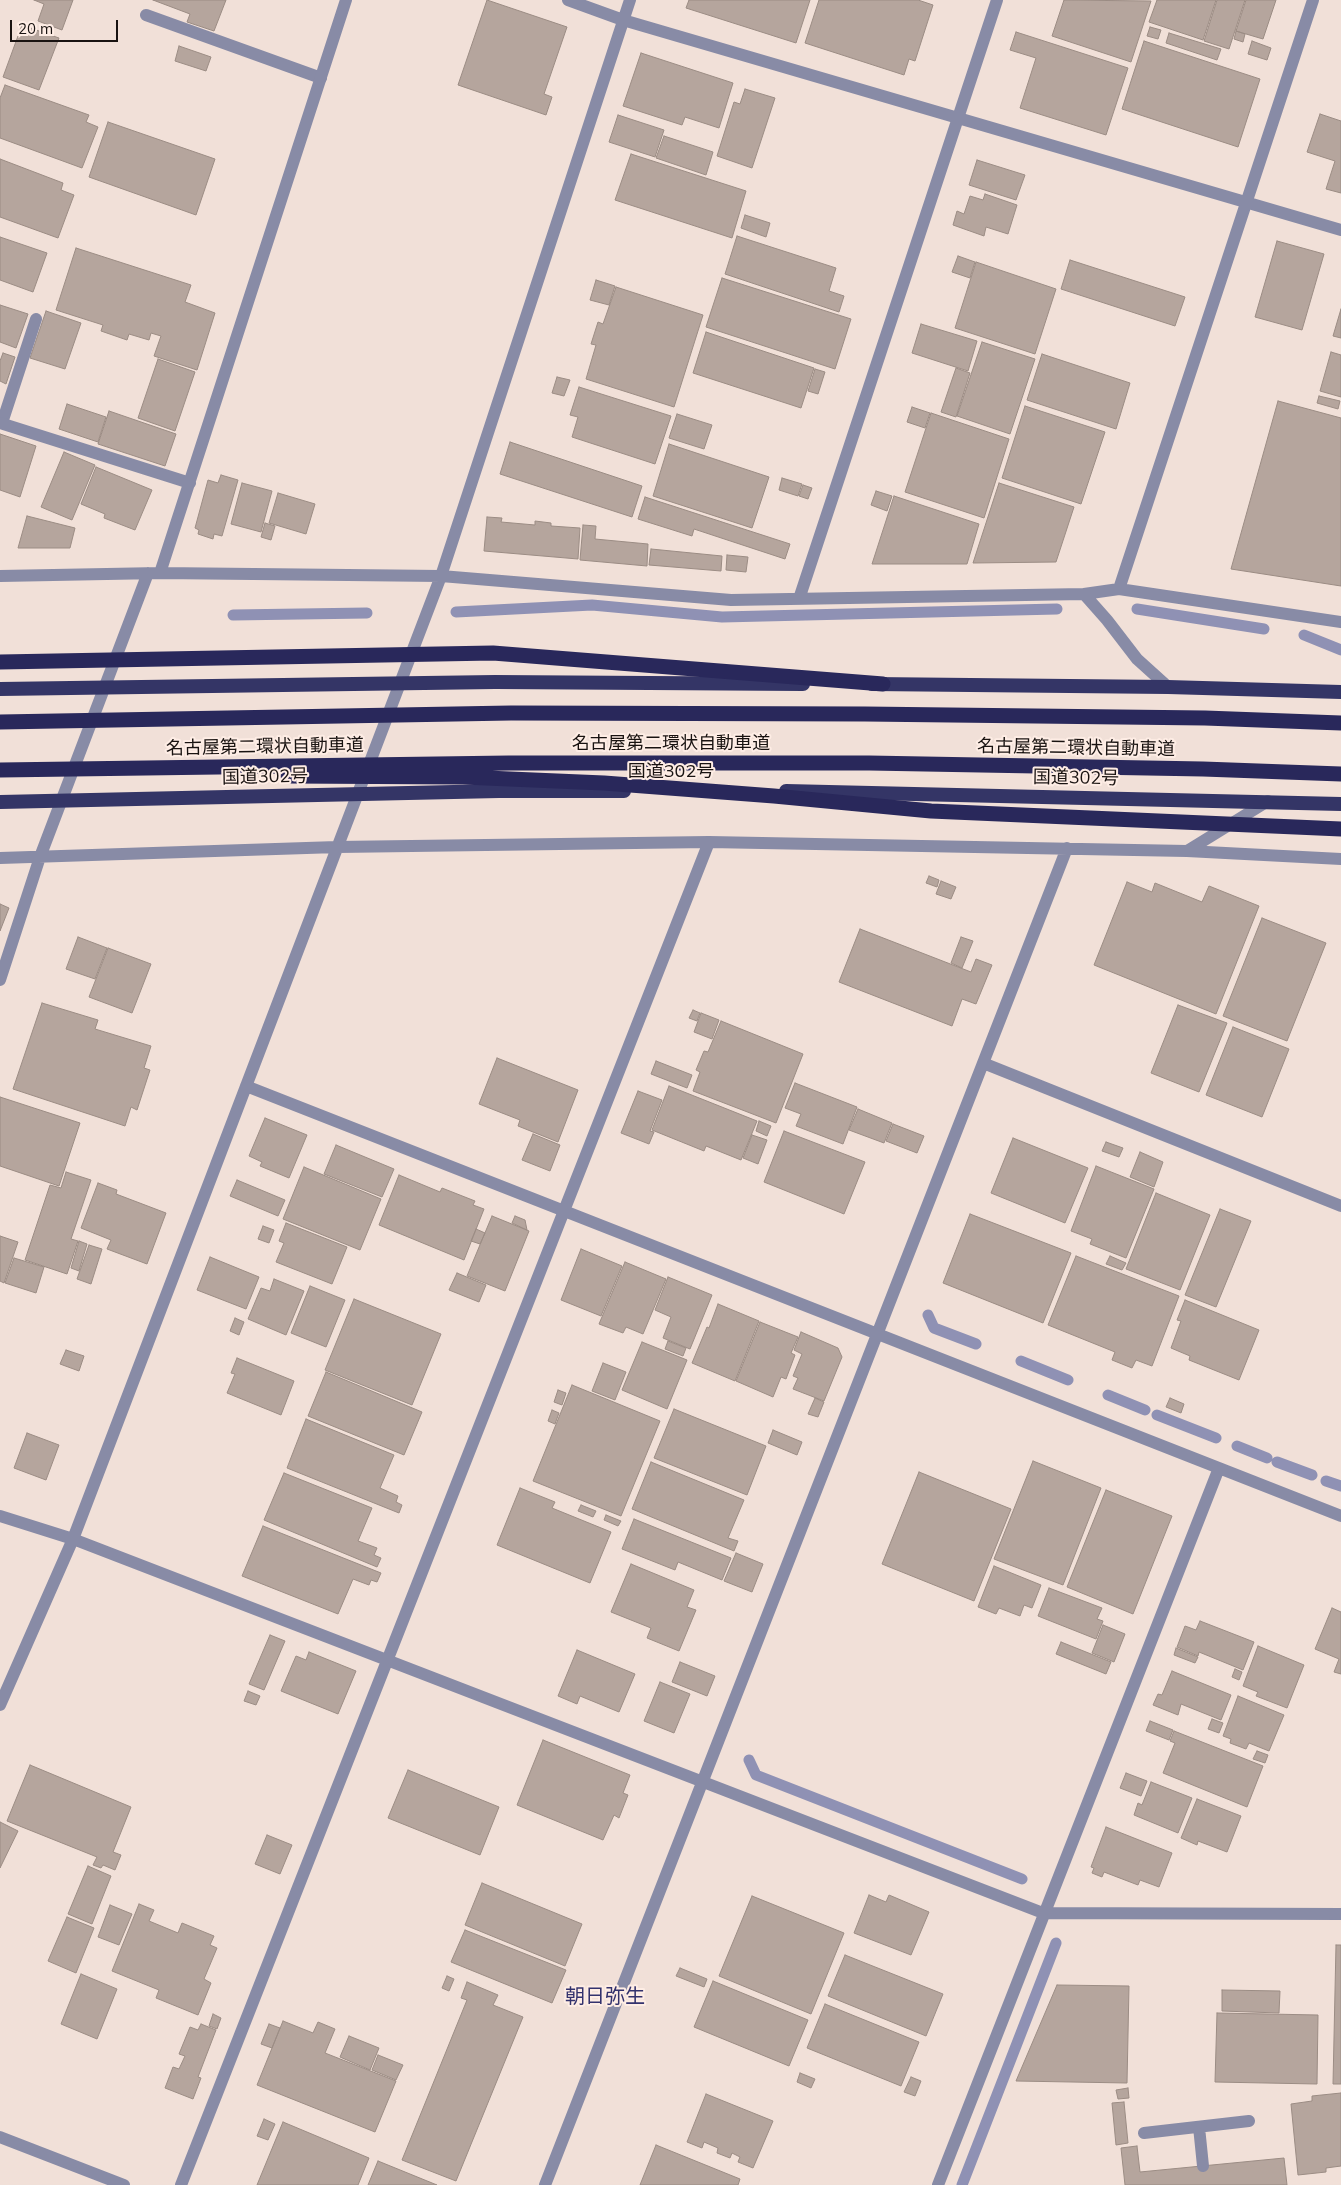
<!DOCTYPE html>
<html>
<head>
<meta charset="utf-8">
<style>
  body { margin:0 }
  #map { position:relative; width:1341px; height:2185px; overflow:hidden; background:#f1e0d8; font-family:Mulish,sans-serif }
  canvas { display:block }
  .scale { position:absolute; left:10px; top:20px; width:108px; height:22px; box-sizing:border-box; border:2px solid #191311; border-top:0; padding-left:6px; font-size:15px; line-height:18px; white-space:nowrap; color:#191311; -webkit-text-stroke:4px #feede5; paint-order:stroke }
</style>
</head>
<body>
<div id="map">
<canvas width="1341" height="2185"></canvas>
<div class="scale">20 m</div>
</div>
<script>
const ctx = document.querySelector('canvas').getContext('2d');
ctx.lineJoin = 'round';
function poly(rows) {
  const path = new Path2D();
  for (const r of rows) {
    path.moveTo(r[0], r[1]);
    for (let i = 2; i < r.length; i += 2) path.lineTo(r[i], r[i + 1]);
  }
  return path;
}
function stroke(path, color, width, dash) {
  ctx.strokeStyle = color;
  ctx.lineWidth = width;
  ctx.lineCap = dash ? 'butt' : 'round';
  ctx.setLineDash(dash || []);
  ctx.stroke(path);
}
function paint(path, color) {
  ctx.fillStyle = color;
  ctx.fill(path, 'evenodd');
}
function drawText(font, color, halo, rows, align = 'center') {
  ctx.font = font + ' Mulish,"Noto Sans JP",sans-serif';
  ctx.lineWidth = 4;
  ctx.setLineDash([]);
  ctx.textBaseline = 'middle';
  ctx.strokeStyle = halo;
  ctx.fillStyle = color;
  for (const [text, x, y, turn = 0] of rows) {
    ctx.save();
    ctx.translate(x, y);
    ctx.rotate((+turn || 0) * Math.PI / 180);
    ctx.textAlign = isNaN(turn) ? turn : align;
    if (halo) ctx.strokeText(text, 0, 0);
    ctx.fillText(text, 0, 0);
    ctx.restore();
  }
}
stroke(poly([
  [1137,609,1264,629],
  [456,612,592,605,722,617,1057,609],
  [233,615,367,613],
  [1304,635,1341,650],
  [928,1315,934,1328,976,1344],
  [1021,1361,1068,1380],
  [1108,1395,1145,1410],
  [1157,1415,1216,1438],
  [1237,1446,1267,1458],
  [1277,1462,1312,1475],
  [1326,1481,1341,1486],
  [749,1760,756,1775,1022,1879],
  [962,2185,1056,1943]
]), '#8f91b4', 11);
const building = poly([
  [34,0,73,0,62,30,38,21,44,4,34,0],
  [153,0,226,0,214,31,187,22,190,14,153,0],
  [487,0,567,27,544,94,552,97,546,115,458,85,487,0],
  [689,0,810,0,796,43,686,8,689,0],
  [819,0,918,0,933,5,915,61,909,59,904,75,805,43,819,0],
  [1064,0,1151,1,1131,62,1052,36,1064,0],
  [1157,0,1216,0,1203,40,1149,22,1157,0],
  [1217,0,1245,0,1229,49,1204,41,1217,0],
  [1246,0,1276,0,1263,39,1236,31,1246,0],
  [22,25,59,38,39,90,3,77,22,25],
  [1150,27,1161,30,1158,39,1147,36,1150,27],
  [1236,31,1245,34,1243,42,1234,39,1236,31],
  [1016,32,1128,68,1106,135,1020,108,1036,58,1010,50,1016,32],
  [1169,33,1221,49,1217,60,1166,43,1169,33],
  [1144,41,1260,79,1238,147,1122,109,1144,41],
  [1252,41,1271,48,1267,60,1248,54,1252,41],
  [179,46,211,57,206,71,175,61,179,46],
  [641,53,733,83,719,128,685,117,682,125,623,106,641,53],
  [5,85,89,115,86,122,98,127,82,168,0,138,0,98,5,85],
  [745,89,775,98,752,168,717,156,734,102,740,104,745,89],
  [1320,114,1341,121,1341,193,1326,189,1335,161,1307,152,1320,114],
  [618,115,664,130,655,157,609,142,618,115],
  [108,122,215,159,196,215,89,177,108,122],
  [664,136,713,152,706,175,656,158,664,136],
  [631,154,746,191,732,238,615,200,631,154],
  [0,159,63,183,61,190,74,195,58,238,0,217,0,159],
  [977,160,1025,175,1016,200,969,185,977,160],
  [985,194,1017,205,1008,234,986,227,984,236,953,225,957,211,964,214,970,196,983,200,985,194],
  [745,215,770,223,766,237,741,228,745,215],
  [737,236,836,268,829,291,844,296,839,312,725,274,737,236],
  [0,237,47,253,33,292,0,280,0,237],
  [1277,241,1324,254,1302,330,1255,317,1277,241],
  [76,248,191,285,185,302,215,313,197,370,154,356,161,336,151,333,149,340,129,334,127,340,101,331,103,325,56,310,76,248],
  [958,256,975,262,970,278,952,272,958,256],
  [1070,260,1185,297,1175,326,1061,289,1070,260],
  [976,262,1056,289,1035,354,955,328,976,262],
  [722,278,851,319,835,369,706,327,722,278],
  [596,280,615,286,609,305,590,300,596,280],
  [616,287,703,315,674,407,586,379,596,345,591,344,598,322,603,324,616,287],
  [0,305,28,314,16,348,0,342,0,305],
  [1341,309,1341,338,1333,336,1341,309],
  [46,311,81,323,65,369,30,358,46,311],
  [921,324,977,341,968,371,912,353,921,324],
  [706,332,814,368,801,408,693,373,706,332],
  [982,342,1035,359,1010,434,957,416,982,342],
  [1331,352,1341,355,1341,397,1320,391,1331,352],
  [3,353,15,357,6,384,0,381,0,361,3,353],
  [1042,354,1130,383,1116,429,1027,400,1042,354],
  [158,359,195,372,175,431,138,418,158,359],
  [956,368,970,373,956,417,941,412,956,368],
  [815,369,825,372,818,394,808,391,815,369],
  [557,377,570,380,564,396,552,393,557,377],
  [579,387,671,416,655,464,572,437,578,417,570,415,579,387],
  [1319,396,1340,401,1338,409,1317,403,1319,396],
  [1278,401,1341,418,1341,586,1231,569,1278,401],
  [67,404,106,417,98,442,59,429,67,404],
  [1025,406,1105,432,1081,504,1002,478,1025,406],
  [912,407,930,413,925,428,907,422,912,407],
  [109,411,176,434,165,466,98,444,109,411],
  [931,413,1009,439,984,518,905,492,931,413],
  [677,414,712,425,704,449,669,438,677,414],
  [0,434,36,446,20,497,0,490,0,434],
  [510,442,642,486,632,517,500,474,510,442],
  [669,444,769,477,752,528,653,496,669,444],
  [64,452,95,465,72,520,41,507,64,452],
  [96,467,152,490,135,530,104,518,105,514,81,504,96,467],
  [221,475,238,480,222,536,214,534,213,539,198,534,199,530,195,528,208,480,218,483,221,475],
  [782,478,802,484,798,496,779,490,782,478],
  [242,483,272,491,261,532,231,524,242,483],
  [999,483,1074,507,1056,562,973,563,999,483],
  [803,485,812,488,808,499,799,496,803,485],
  [876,491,892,496,887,511,871,505,876,491],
  [278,493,315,504,306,534,269,523,278,493],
  [894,496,979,524,967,564,872,564,894,496],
  [645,497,790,544,785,559,694,529,692,536,638,519,645,497],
  [27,516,75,528,70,548,18,548,27,516],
  [487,517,502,518,501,522,535,525,535,521,551,523,551,526,580,528,578,559,484,551,487,517],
  [265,523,275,526,271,540,261,537,265,523],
  [583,525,596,526,595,539,648,544,647,566,580,560,583,525],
  [651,549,722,556,721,571,649,565,651,549],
  [727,555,748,557,746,572,726,570,727,555],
  [929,876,939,880,937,887,926,883,929,876],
  [941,881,956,887,951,899,936,894,941,881],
  [1127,882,1152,892,1155,883,1202,902,1209,886,1259,906,1216,1014,1094,965,1127,882],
  [0,904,9,908,0,931,0,904],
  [1262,918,1326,943,1287,1041,1223,1016,1262,918],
  [860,929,971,972,976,959,992,965,976,1004,962,999,952,1026,839,982,860,929],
  [78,937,107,948,95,979,66,969,78,937],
  [961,937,973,941,962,968,951,963,961,937],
  [108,948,151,964,132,1013,89,997,108,948],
  [42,1003,98,1020,95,1029,151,1046,144,1068,150,1070,137,1110,131,1107,125,1126,13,1089,42,1003],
  [1178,1005,1227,1023,1199,1092,1151,1073,1178,1005],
  [693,1010,700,1013,697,1021,689,1018,693,1010],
  [701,1013,719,1020,712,1039,694,1032,701,1013],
  [721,1021,803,1054,776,1123,693,1091,700,1072,696,1070,704,1051,708,1052,721,1021],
  [1233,1027,1289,1049,1262,1117,1206,1095,1233,1027],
  [497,1058,578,1090,558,1142,518,1126,520,1120,479,1104,497,1058],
  [656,1061,692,1075,687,1088,651,1074,656,1061],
  [795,1083,857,1107,843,1144,796,1126,801,1114,785,1108,795,1083],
  [669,1086,757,1121,741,1160,706,1146,704,1151,652,1130,669,1086],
  [638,1091,662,1100,650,1131,654,1132,649,1144,621,1133,638,1091],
  [0,1097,80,1123,59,1186,0,1166,0,1097],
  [858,1109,892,1123,884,1143,849,1130,858,1109],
  [265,1118,307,1135,289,1178,260,1166,262,1162,249,1156,265,1118],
  [759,1121,771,1126,767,1136,756,1131,759,1121],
  [893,1124,924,1136,917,1153,886,1141,893,1124],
  [784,1131,865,1162,844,1214,764,1182,784,1131],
  [533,1134,560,1145,550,1171,522,1160,533,1134],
  [752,1135,767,1140,758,1164,743,1158,752,1135],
  [1013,1138,1088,1168,1065,1223,991,1193,1013,1138],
  [1106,1142,1123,1148,1119,1157,1102,1151,1106,1142],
  [336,1145,394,1169,382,1197,324,1174,336,1145],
  [1140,1152,1163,1162,1154,1187,1130,1177,1140,1152],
  [1096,1166,1154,1189,1126,1258,1090,1244,1092,1239,1071,1231,1096,1166],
  [304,1167,381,1199,360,1250,283,1219,304,1167],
  [66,1172,91,1180,71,1239,78,1241,67,1274,25,1260,50,1185,61,1188,66,1172],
  [399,1175,440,1192,442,1188,475,1201,473,1205,484,1209,464,1260,379,1225,399,1175],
  [237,1180,285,1200,278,1216,230,1196,237,1180],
  [98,1183,117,1190,116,1194,166,1213,147,1264,107,1249,111,1240,81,1228,98,1183],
  [1156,1193,1210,1215,1180,1290,1126,1269,1156,1193],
  [1220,1209,1251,1221,1216,1307,1185,1295,1220,1209],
  [970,1214,1071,1253,1043,1323,943,1283,970,1214],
  [492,1216,529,1231,505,1291,467,1276,492,1216],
  [515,1216,525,1220,527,1230,512,1223,515,1216],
  [286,1223,347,1247,332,1284,276,1262,284,1243,279,1241,286,1223],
  [263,1226,274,1230,269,1243,258,1239,263,1226],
  [476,1229,485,1233,480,1244,471,1241,476,1229],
  [0,1236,18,1242,4,1283,0,1281,0,1236],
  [79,1241,87,1244,79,1271,71,1268,79,1241],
  [89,1245,102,1249,91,1284,77,1279,89,1245],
  [581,1249,622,1266,601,1316,561,1300,581,1249],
  [1076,1256,1179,1296,1152,1366,1136,1360,1132,1368,1112,1360,1115,1352,1048,1325,1076,1256],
  [1110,1256,1126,1263,1122,1270,1106,1264,1110,1256],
  [210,1257,259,1277,246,1309,197,1290,210,1257],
  [14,1258,44,1267,36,1293,5,1283,14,1258],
  [625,1262,666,1279,643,1334,626,1327,623,1333,599,1324,625,1262],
  [457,1273,486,1285,479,1302,449,1290,457,1273],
  [668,1277,712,1295,690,1349,663,1338,671,1317,655,1310,668,1277],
  [274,1279,304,1291,286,1335,248,1319,261,1288,270,1291,274,1279],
  [310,1286,345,1300,326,1347,291,1333,310,1286],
  [354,1299,441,1334,412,1405,325,1370,354,1299],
  [1185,1300,1259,1330,1239,1380,1189,1360,1190,1356,1171,1348,1181,1321,1177,1320,1185,1300],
  [718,1304,759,1321,735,1381,692,1363,707,1327,709,1328,718,1304],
  [235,1318,244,1322,239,1335,230,1331,235,1318],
  [760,1322,798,1337,791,1353,795,1355,786,1379,781,1377,773,1397,736,1381,760,1322],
  [801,1332,838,1348,842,1357,824,1401,793,1389,798,1378,793,1376,802,1354,794,1350,801,1332],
  [668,1341,686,1348,683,1356,665,1349,668,1341],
  [642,1342,687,1360,667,1409,622,1390,642,1342],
  [66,1350,84,1356,79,1371,60,1364,66,1350],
  [237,1358,294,1381,281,1415,227,1393,235,1374,231,1373,237,1358],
  [603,1363,626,1372,615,1400,592,1391,603,1363],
  [326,1372,422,1412,404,1455,308,1416,326,1372],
  [572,1385,660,1421,621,1516,533,1481,572,1385],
  [558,1390,566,1393,562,1405,554,1402,558,1390],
  [815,1398,824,1402,818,1417,808,1414,815,1398],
  [1170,1398,1184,1404,1181,1413,1166,1407,1170,1398],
  [674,1409,766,1446,747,1495,654,1458,674,1409],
  [552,1410,559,1413,555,1424,548,1421,552,1410],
  [306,1419,394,1455,380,1488,398,1496,396,1502,402,1505,399,1513,287,1468,306,1419],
  [773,1430,802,1442,797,1455,768,1443,773,1430],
  [27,1433,59,1445,46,1480,14,1468,27,1433],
  [1033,1461,1101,1488,1063,1585,994,1559,1033,1461],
  [651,1462,744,1500,728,1538,738,1541,734,1551,632,1509,651,1462],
  [919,1472,1011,1509,974,1601,882,1564,919,1472],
  [284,1473,372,1508,358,1541,377,1548,374,1555,381,1558,377,1567,264,1520,284,1473],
  [520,1488,555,1502,552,1508,611,1532,590,1583,497,1545,520,1488],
  [1106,1490,1172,1516,1133,1614,1067,1587,1106,1490],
  [581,1505,596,1511,593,1517,578,1511,581,1505],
  [606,1515,621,1521,618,1526,604,1520,606,1515],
  [634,1519,731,1558,722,1580,678,1562,675,1570,622,1549,634,1519],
  [263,1526,381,1573,377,1582,371,1580,369,1585,353,1579,338,1614,242,1576,263,1526],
  [736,1553,763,1564,752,1592,724,1581,736,1553],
  [631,1564,694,1590,687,1607,696,1610,679,1651,647,1638,651,1628,611,1612,631,1564],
  [994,1566,1041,1585,1032,1608,1024,1605,1020,1616,999,1608,996,1614,978,1607,994,1566],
  [1049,1588,1102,1608,1097,1619,1103,1621,1096,1639,1038,1616,1049,1588],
  [1332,1608,1341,1612,1341,1674,1334,1672,1339,1659,1315,1649,1332,1608],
  [1200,1621,1254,1642,1243,1670,1199,1652,1198,1656,1177,1647,1185,1626,1196,1630,1200,1621],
  [1103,1625,1125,1634,1114,1662,1092,1653,1103,1625],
  [270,1635,285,1641,264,1690,249,1684,270,1635],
  [1061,1642,1111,1662,1106,1674,1056,1654,1061,1642],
  [1258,1646,1304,1665,1287,1708,1256,1696,1258,1692,1243,1686,1258,1646],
  [1176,1648,1198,1657,1195,1663,1174,1655,1176,1648],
  [577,1650,635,1674,619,1712,580,1696,577,1704,558,1696,577,1650],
  [309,1652,356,1671,338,1714,281,1691,296,1656,306,1660,309,1652],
  [680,1662,715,1676,707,1696,672,1682,680,1662],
  [1235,1669,1242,1672,1239,1680,1232,1677,1235,1669],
  [1172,1671,1231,1695,1221,1720,1181,1704,1178,1715,1153,1705,1158,1694,1162,1695,1172,1671],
  [660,1682,690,1694,674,1733,644,1721,660,1682],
  [248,1691,260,1696,256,1705,244,1701,248,1691],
  [1238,1696,1284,1715,1269,1751,1249,1743,1246,1749,1230,1743,1231,1739,1223,1736,1238,1696],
  [1212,1719,1223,1723,1219,1733,1208,1729,1212,1719],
  [1150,1721,1173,1730,1169,1740,1146,1731,1150,1721],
  [1174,1731,1263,1766,1247,1807,1163,1773,1175,1743,1170,1741,1174,1731],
  [543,1740,630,1775,623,1793,628,1795,619,1818,614,1815,603,1840,517,1805,543,1740],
  [1257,1751,1268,1755,1265,1763,1253,1759,1257,1751],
  [30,1765,131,1807,113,1852,121,1855,115,1870,103,1865,101,1868,93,1865,97,1857,7,1821,30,1765],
  [408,1770,499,1807,480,1855,388,1818,408,1770],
  [1126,1773,1147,1781,1141,1796,1120,1788,1126,1773],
  [1151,1782,1192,1798,1178,1833,1134,1815,1138,1803,1142,1805,1151,1782],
  [1197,1799,1241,1816,1227,1852,1198,1841,1197,1845,1181,1838,1197,1799],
  [0,1822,18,1831,0,1868,0,1822],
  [1106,1827,1172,1853,1159,1887,1140,1880,1138,1885,1104,1872,1102,1877,1092,1873,1094,1868,1091,1867,1106,1827],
  [267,1835,292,1845,280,1874,255,1864,267,1835],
  [88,1866,111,1876,92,1924,68,1914,88,1866],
  [482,1883,582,1924,565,1966,465,1925,482,1883],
  [869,1895,886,1902,889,1895,929,1912,911,1955,854,1933,869,1895],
  [752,1896,844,1933,811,2014,719,1976,752,1896],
  [139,1904,154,1910,149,1921,178,1933,182,1923,214,1936,210,1945,217,1948,204,1979,211,1983,198,2015,156,1998,159,1990,112,1971,139,1904],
  [110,1905,132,1914,119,1945,98,1937,110,1905],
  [67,1917,94,1928,76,1973,48,1961,67,1917],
  [465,1930,566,1970,552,2003,451,1962,465,1930],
  [1336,1945,1341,1945,1341,2084,1333,2084,1336,1945],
  [845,1955,943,1994,926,2036,828,1996,845,1955],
  [680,1968,707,1979,704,1987,676,1976,680,1968],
  [81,1974,117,1989,97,2039,61,2024,81,1974],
  [447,1976,454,1979,449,1991,442,1988,447,1976],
  [713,1981,808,2020,789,2066,694,2027,713,1981],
  [467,1982,498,1995,493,2005,523,2017,456,2181,402,2160,467,2000,461,1998,467,1982],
  [1057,1985,1129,1986,1127,2083,1016,2081,1057,1985],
  [1222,1990,1280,1991,1279,2013,1222,2011,1222,1990],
  [825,2004,919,2042,901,2086,807,2048,825,2004],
  [1217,2013,1318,2015,1317,2084,1215,2082,1217,2013],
  [213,2014,221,2018,217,2029,209,2026,213,2014],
  [283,2021,313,2033,318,2022,335,2029,325,2053,396,2081,375,2132,257,2085,283,2021],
  [201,2024,216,2030,198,2077,201,2078,193,2099,165,2088,173,2067,179,2069,185,2056,179,2054,190,2027,198,2030,201,2024],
  [269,2024,280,2028,272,2048,261,2044,269,2024],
  [349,2036,379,2048,370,2070,340,2057,349,2036],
  [378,2055,403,2065,396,2080,372,2070,378,2055],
  [800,2073,815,2079,811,2088,797,2082,800,2073],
  [911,2077,921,2081,915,2096,904,2092,911,2077],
  [1128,2088,1129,2098,1118,2099,1116,2090,1128,2088],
  [1341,2093,1341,2166,1326,2168,1326,2172,1298,2175,1291,2104,1312,2101,1312,2096,1341,2093],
  [706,2094,773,2121,753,2168,738,2162,740,2157,732,2153,730,2158,717,2153,718,2148,704,2142,702,2148,687,2142,706,2094],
  [1124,2102,1128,2143,1116,2145,1112,2103,1124,2102],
  [264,2119,275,2124,268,2140,257,2136,264,2119],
  [283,2122,369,2158,358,2185,257,2185,283,2122],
  [656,2145,740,2179,738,2185,640,2185,656,2145],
  [1137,2146,1140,2172,1284,2158,1287,2185,1125,2185,1121,2148,1137,2146],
  [378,2161,437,2185,368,2185,378,2161]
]);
paint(building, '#b5a59d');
stroke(building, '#9b8c84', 1);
stroke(poly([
  [146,15,321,78],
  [2,423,36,319],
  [1199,2127,1203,2166],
  [1144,2133,1249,2121]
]), '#888ba6', 12);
stroke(poly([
  [568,0,623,20,1341,230],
  [0,423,190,483],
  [160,573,346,0],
  [0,576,160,573,441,576,731,600,1084,594,1107,620,1137,659,1168,687],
  [1119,589,1313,0],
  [1084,594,1119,589,1341,622],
  [799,599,997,0],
  [1187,851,1341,859],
  [0,858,337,847,709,842,1187,851,1268,801],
  [0,980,40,857,148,573],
  [983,1063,1341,1206],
  [246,1086,1341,1516],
  [0,1516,73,1539,1043,1913,1341,1914],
  [0,1705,73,1539,441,576,630,0],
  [0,2137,124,2185],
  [181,2185,709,842],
  [545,2185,1067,848],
  [938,2185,1219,1468]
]), '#888ba6', 12);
stroke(poly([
  [872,684,1168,687,1341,692],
  [0,689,495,682,803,684],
  [786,791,1341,804],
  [0,802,499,791,624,791]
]), '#343566', 14);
stroke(poly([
  [0,662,493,653,883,684],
  [0,722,511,713,865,714,1205,718,1341,723],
  [0,770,509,763,869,763,1203,769,1341,774],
  [288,776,463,777,604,783,774,796,931,811,1341,829]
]), '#29285b', 15);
drawText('18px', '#191311', '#feede5', [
  ["名古屋第二環状自動車道",671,744],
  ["名古屋第二環状自動車道",265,747,-1],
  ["名古屋第二環状自動車道",1076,748,1],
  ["国道302号",671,772],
  ["国道302号",265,777,-1],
  ["国道302号",1076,778,1]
]);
drawText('20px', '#33326d', '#feede5', [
  ["朝日弥生",605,1997]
]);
</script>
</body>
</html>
